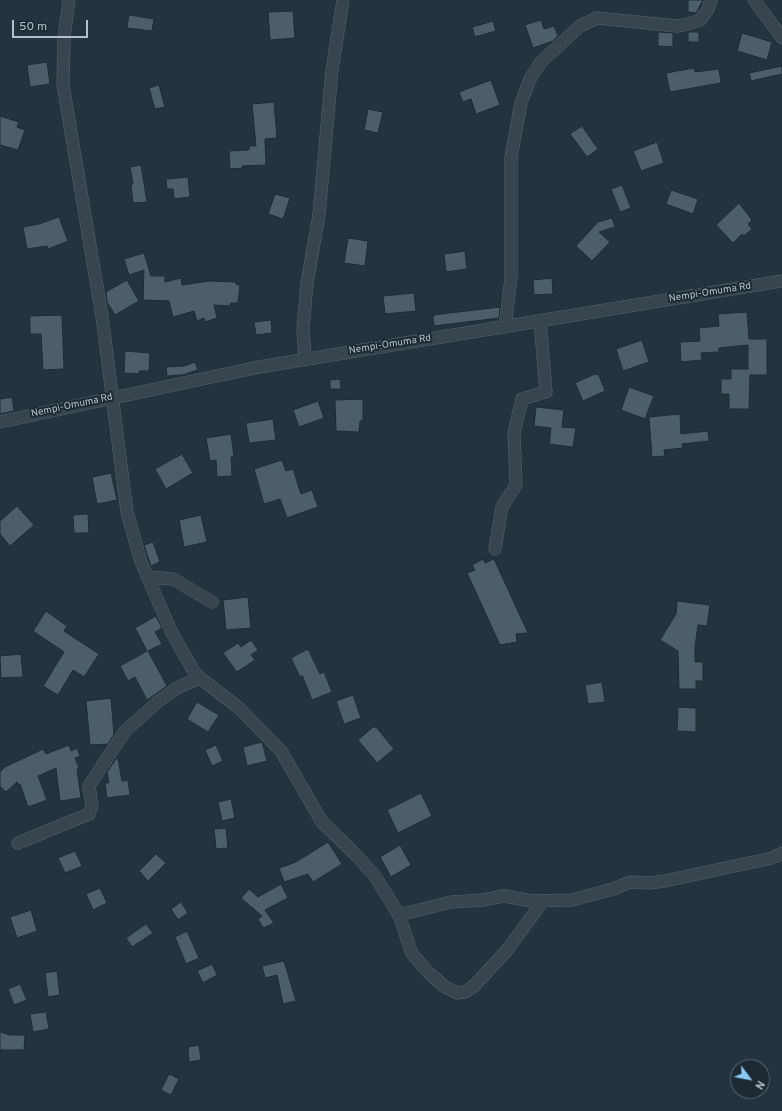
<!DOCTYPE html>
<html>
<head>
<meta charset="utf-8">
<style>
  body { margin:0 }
  #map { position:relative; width:782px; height:1111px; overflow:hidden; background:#24343e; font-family:Overpass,sans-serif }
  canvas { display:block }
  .north { position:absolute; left:730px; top:1059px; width:40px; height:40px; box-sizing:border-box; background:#1d2a33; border:1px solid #59666f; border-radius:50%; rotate:122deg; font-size:11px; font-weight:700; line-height:16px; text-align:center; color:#b4c0c9 }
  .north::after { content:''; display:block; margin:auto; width:14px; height:18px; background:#88caf9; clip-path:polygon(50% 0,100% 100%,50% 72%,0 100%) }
  .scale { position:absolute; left:12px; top:20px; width:76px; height:18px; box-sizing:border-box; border:2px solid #b4c0c9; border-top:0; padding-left:5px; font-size:12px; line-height:14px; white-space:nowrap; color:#b4c0c9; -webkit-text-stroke:3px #1d2a33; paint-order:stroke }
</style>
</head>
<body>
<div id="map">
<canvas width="782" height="1111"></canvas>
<div class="north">N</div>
<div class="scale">50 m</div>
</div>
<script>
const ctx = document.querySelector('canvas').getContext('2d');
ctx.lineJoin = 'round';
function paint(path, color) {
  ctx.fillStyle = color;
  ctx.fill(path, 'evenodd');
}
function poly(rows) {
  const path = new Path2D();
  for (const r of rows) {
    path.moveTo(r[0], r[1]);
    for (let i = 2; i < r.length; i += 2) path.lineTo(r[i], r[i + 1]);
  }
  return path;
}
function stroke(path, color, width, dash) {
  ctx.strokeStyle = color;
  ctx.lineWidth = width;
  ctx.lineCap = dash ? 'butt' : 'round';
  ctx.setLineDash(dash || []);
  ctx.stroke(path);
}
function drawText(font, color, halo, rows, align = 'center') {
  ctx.font = font + ' Overpass,sans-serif';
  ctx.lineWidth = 4;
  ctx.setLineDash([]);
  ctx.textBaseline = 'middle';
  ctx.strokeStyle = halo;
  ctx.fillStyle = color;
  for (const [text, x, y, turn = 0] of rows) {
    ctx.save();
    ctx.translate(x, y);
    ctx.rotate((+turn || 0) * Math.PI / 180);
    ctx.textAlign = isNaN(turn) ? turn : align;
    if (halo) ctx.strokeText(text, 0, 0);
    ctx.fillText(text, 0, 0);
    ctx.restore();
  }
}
const building = poly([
  [688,0,703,0,696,13,688,12,688,0],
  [293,11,295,38,270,40,268,12,293,11],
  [129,15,154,19,152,31,127,28,129,15],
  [541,20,544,29,554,26,558,36,553,41,533,48,525,25,541,20],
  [493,21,496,31,475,37,472,27,493,21],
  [658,32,673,33,673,47,658,46,658,32],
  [688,32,699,32,699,42,688,42,688,32],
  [742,33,772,42,767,60,737,51,742,33],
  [47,62,50,84,30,87,27,65,47,62],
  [782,66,782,74,751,81,749,73,782,66],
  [694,68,695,72,719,69,721,83,670,92,666,73,694,68],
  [491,80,500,105,476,114,471,99,463,102,459,92,491,80],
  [159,85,165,107,155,109,149,88,159,85],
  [274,102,277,138,265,139,266,165,242,166,243,168,230,169,229,151,249,150,249,146,256,146,252,104,274,102],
  [368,109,383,112,378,133,364,130,368,109],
  [0,116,19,122,17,127,25,130,18,150,0,145,0,116],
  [582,126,598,149,587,157,570,134,582,126],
  [657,142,664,163,641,171,633,151,657,142],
  [141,165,147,202,133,203,131,185,133,184,130,167,141,165],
  [188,177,190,197,174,199,173,189,167,189,166,179,188,177],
  [622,185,631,208,620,212,611,189,622,185],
  [671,190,698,199,693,214,666,204,671,190],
  [275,194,290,198,283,219,268,214,275,194],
  [739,203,752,220,748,224,752,229,744,236,742,234,733,243,716,225,739,203],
  [59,217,68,241,48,249,47,246,27,249,23,227,39,224,59,217],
  [612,218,615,227,599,232,610,242,592,261,576,246,598,222,612,218],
  [348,238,368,241,365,266,344,263,348,238],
  [465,251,467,269,446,272,444,254,465,251],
  [144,253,151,276,165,276,165,282,181,278,182,285,209,281,236,282,236,284,240,285,238,303,231,303,230,306,214,305,217,318,205,322,204,318,197,321,194,311,173,317,169,301,143,300,144,270,129,275,124,259,144,253],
  [552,278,553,294,534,295,533,280,552,278],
  [127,280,139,301,115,315,107,302,106,292,127,280],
  [414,293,416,311,385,314,383,296,414,293],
  [500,307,499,318,434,326,433,315,500,307],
  [747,312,749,339,767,339,767,375,750,375,749,409,729,409,729,394,721,394,721,379,731,379,731,369,748,369,748,345,719,348,719,352,701,353,702,360,681,362,680,342,700,341,699,328,719,326,718,314,747,312],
  [62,315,64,369,43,370,41,334,30,334,30,316,62,315],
  [271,320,272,333,256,335,254,322,271,320],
  [642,340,649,362,623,371,616,349,642,340],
  [125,351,150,353,149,371,139,371,139,374,124,373,125,351],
  [195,362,198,370,182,375,167,376,166,367,184,366,195,362],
  [595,374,599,375,605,391,583,401,575,383,595,374],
  [340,379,341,389,330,389,330,380,340,379],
  [629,387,654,396,645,419,621,410,629,387],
  [12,397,14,411,0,414,0,399,12,397],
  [363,399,363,421,360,421,359,432,336,431,335,400,363,399],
  [318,401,324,418,299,427,293,410,318,401],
  [536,407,564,410,562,427,576,428,573,447,549,444,551,428,534,426,536,407],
  [680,414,681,434,708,431,709,441,682,444,683,448,664,450,665,456,652,457,649,417,680,414],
  [273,419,276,440,249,443,246,423,273,419],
  [231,434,234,457,231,457,232,476,217,477,216,460,210,461,206,438,231,434],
  [182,454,193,473,166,489,155,469,182,454],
  [282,460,286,471,293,469,301,494,312,490,318,507,287,518,280,499,264,504,254,469,282,460],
  [111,473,117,500,97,504,92,477,111,473],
  [17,506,34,525,10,546,0,534,0,521,17,506],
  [88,514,89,533,74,533,73,515,88,514],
  [201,515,207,542,184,547,179,520,201,515],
  [153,542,160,562,151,566,144,545,153,542],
  [483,559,485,563,494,559,528,633,516,634,517,642,500,645,467,573,475,570,472,565,483,559],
  [248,597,251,628,226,630,223,600,248,597],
  [677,601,710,605,707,626,698,625,695,647,695,662,703,662,703,681,696,681,696,689,679,689,678,651,660,640,676,614,677,601],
  [46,611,67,626,64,631,99,654,84,677,73,670,58,695,43,686,64,652,33,631,46,611],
  [156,616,162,628,155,632,162,644,148,651,167,686,147,700,135,677,128,681,120,666,147,651,135,628,156,616],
  [251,640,258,650,251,655,255,660,237,672,223,653,238,643,241,647,251,640],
  [308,649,320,674,324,672,332,692,312,700,302,675,300,677,291,658,308,649],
  [21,654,23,677,1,678,0,656,21,654],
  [602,682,605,702,588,704,585,685,602,682],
  [353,695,361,718,344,724,336,701,353,695],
  [111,698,114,734,108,744,90,745,86,701,111,698],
  [197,702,219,715,208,732,187,719,197,702],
  [678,707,696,708,696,732,677,731,678,707],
  [373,727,376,727,394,749,377,763,358,740,373,727],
  [262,742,267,761,247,766,243,747,262,742],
  [69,745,71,751,77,748,80,756,75,758,79,768,77,769,81,798,60,801,56,768,38,776,47,800,28,807,20,784,19,785,17,782,6,792,0,786,0,772,5,767,43,749,46,754,69,745],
  [216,745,223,761,212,766,205,750,216,745],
  [118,758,122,781,128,780,130,795,107,798,105,783,109,783,107,772,116,759,118,758],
  [421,793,432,816,398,833,387,810,421,793],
  [231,799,235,818,222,821,218,802,231,799],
  [226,828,228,848,216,849,214,829,226,828],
  [328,842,342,864,313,882,308,874,284,882,279,868,296,862,328,842],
  [400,845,411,865,391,877,380,857,400,845],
  [75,851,82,866,65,873,58,858,75,851],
  [156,854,166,863,148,881,139,871,156,854],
  [281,884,288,898,265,910,274,923,263,928,258,919,262,916,241,898,249,889,258,897,281,884],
  [100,888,107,903,93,910,86,894,100,888],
  [181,902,188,913,178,920,171,909,181,902],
  [31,910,37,931,17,938,10,917,31,910],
  [146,924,153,933,132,947,126,938,146,924],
  [187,931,199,958,186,964,175,937,187,931],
  [284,961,296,1001,283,1004,277,975,265,978,262,966,284,961],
  [212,964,217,975,203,983,197,971,212,964],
  [57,971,60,995,48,997,45,973,57,971],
  [20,984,27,1000,14,1005,8,989,20,984],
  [46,1012,49,1029,33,1032,30,1014,46,1012],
  [0,1032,10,1035,25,1035,24,1050,0,1050,0,1032],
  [199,1045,201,1060,189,1062,188,1047,199,1045],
  [169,1074,179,1079,171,1095,161,1090,169,1074]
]);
paint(building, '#4c5e69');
stroke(building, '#1f2c35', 1);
const minor = poly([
  [69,0,64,38,63,85,102,316,127,512,141,562,172,633,193,670,200,678,239,708,281,751,322,822,355,854,375,876,399,915,412,954,429,973,445,987,457,993,465,992,474,986,508,949,543,901],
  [754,0,782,38],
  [505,327,511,278,511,157,521,103,530,79,541,62,580,26,597,18,677,26,689,24,700,20,707,11,711,0],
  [305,359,303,328,307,283,319,215,332,70,343,0],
  [0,422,259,367,782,281],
  [495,549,502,507,516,485,514,433,522,399,546,392,540,321],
  [147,577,173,579,212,602],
  [18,843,89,814,92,806,89,786,125,731,160,700,177,688,200,678],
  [399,915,451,902,483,900,504,896,532,901,572,900,613,889,630,882,649,883,665,881,772,858,782,853]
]);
stroke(minor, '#56636c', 13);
stroke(minor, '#38454e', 12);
drawText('10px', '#b4c0c9', '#1d2a33', [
  ["Nempi-Omuma Rd",710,293,-9],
  ["Nempi-Omuma Rd",390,345,-9],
  ["Nempi-Omuma Rd",72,406,-12]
]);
</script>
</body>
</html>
